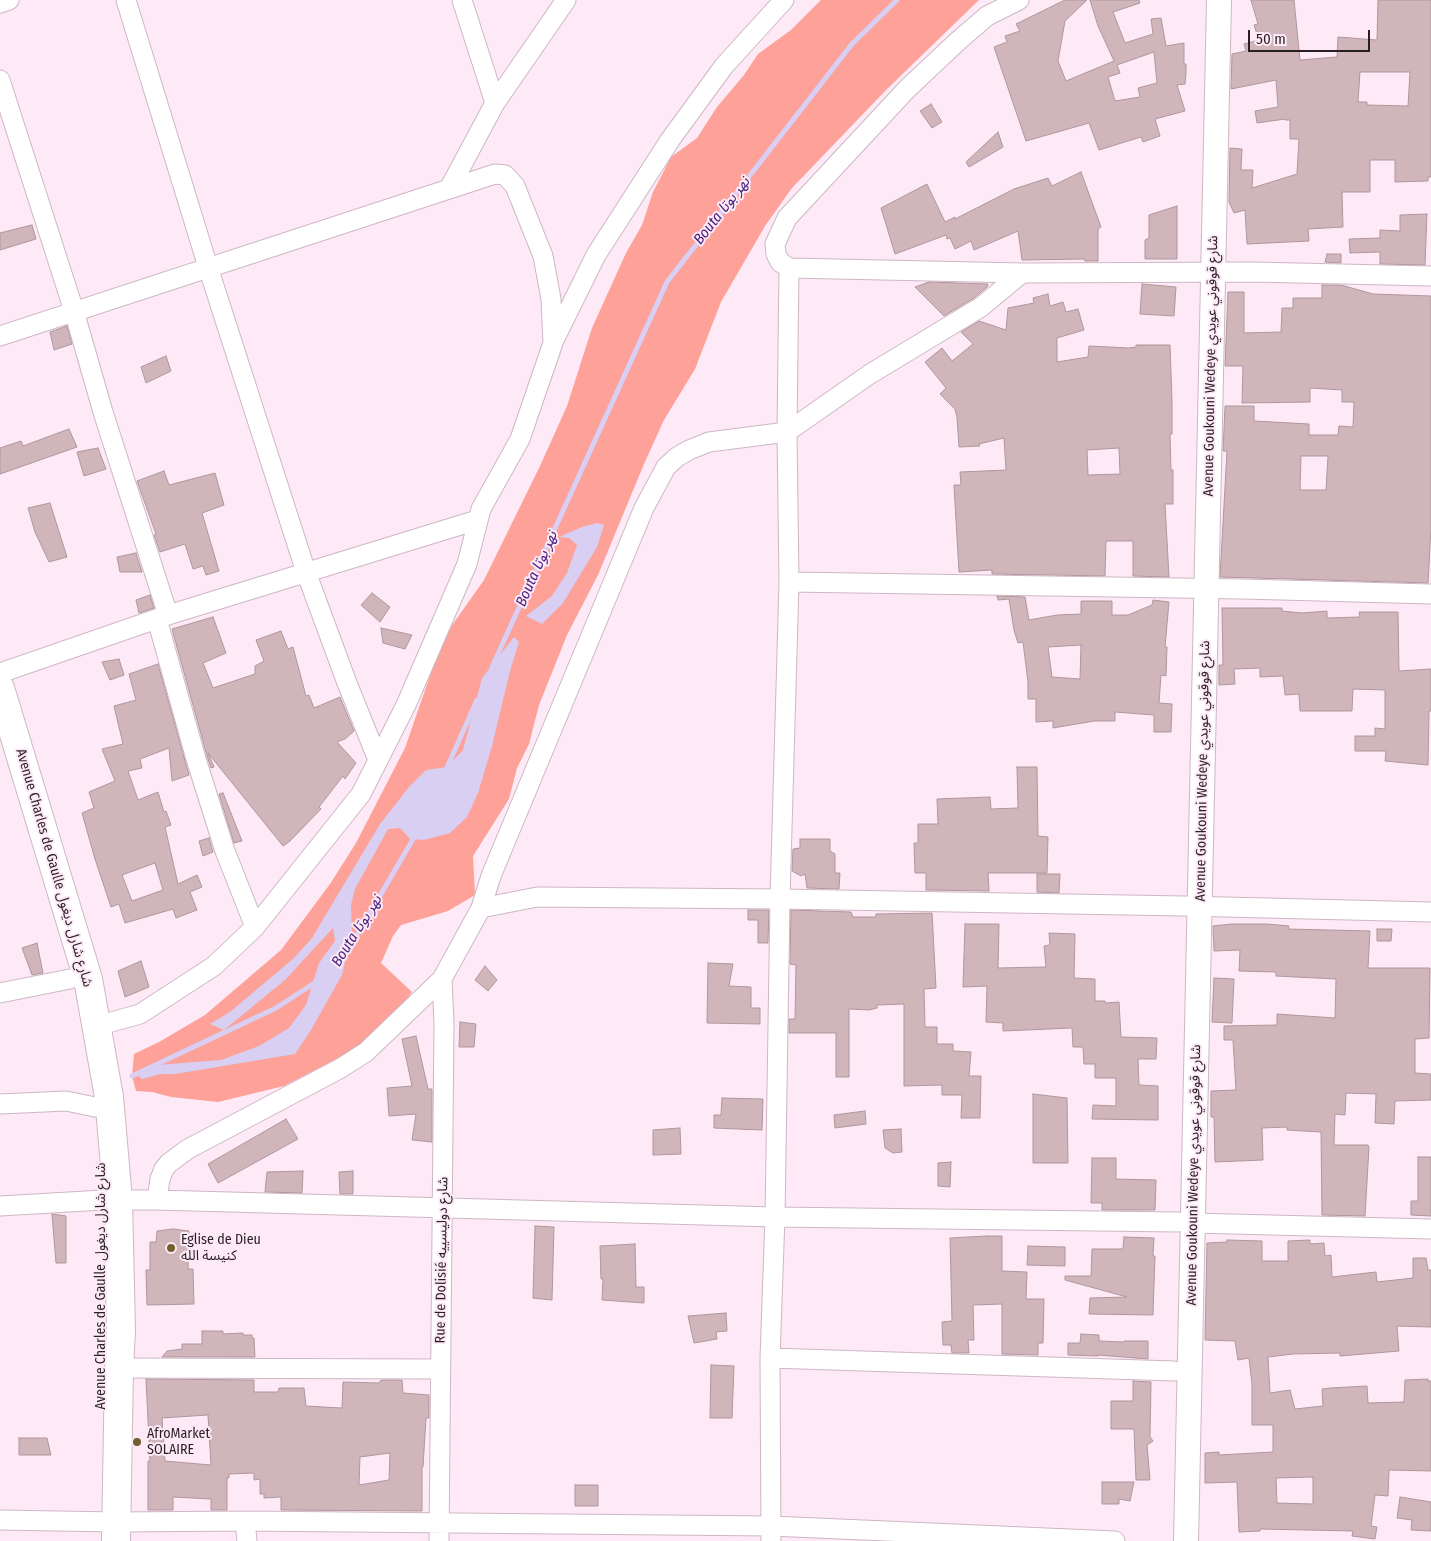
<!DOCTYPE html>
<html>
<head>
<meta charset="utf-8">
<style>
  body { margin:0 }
  #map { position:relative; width:1431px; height:1541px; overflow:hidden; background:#fdeaf6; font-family:"Fira Sans Condensed",sans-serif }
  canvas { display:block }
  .scale { position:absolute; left:1248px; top:30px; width:122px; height:22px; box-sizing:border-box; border:2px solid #281f25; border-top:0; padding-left:6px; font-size:15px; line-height:18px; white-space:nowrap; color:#281f25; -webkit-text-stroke:4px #fdeaf6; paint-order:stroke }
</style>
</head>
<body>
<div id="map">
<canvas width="1431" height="1541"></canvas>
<div class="scale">50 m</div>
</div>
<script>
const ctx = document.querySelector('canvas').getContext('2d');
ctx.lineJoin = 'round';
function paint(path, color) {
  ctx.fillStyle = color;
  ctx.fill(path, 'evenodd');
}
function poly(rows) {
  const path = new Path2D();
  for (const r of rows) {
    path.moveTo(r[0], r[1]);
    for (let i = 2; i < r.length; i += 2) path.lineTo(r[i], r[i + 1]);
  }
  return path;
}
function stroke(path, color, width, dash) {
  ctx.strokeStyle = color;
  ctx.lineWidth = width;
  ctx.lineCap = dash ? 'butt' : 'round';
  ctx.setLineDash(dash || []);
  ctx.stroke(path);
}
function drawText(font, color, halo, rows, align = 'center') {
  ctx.font = font + ' "Fira Sans Condensed","Noto Sans Arabic",sans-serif';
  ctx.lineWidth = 4;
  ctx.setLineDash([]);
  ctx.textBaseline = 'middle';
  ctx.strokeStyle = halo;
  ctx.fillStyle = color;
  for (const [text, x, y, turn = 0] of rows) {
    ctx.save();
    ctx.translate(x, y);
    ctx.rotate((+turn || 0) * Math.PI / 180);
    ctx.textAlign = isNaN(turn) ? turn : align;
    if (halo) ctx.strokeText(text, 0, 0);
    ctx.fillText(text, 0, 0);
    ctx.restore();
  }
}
paint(poly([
  [821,0,979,0,886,90,792,188,765,226,721,302,695,369,664,420,644,464,598,575,567,635,539,705,529,744,517,768,509,799,473,856,475,895,448,911,401,925,393,936,381,963,412,992,402,1006,364,1045,284,1086,218,1102,171,1097,152,1092,136,1091,132,1076,134,1054,159,1042,205,1015,281,950,330,884,356,843,405,748,443,638,484,580,540,466,567,406,592,328,626,253,642,225,653,192,671,157,697,138,717,107,744,75,758,54,791,30]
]), '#fda199');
paint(poly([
  [597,523,604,525,597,547,563,603,542,624,526,616,552,596,567,573,577,545,569,538,559,537,582,527],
  [514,637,519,642,510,671,492,746,478,793,467,817,450,833,424,840,410,839,400,828,388,829,355,889,351,905,352,933,342,975,311,1030,295,1054,175,1074,161,1074,142,1079,135,1073,157,1065,221,1060,259,1046,289,1028,306,1005,319,963,335,941,333,928,285,980,224,1030,210,1024,230,1012,294,958,312,938,380,824,409,787,426,770,447,767,463,750,482,678]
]), '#d8cff2');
stroke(poly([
  [492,667,667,282,852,44,897,0],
  [445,772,477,700],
  [346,954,416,834],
  [132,1076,276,1008,319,980]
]), '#d8cff2', 5);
const building = poly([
  [1065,0,1087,0,1065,21,1058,61,1066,81,1114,61,1098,26,1090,0,1139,0,1140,3,1113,12,1125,43,1153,34,1151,19,1161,18,1166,46,1184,43,1184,64,1186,64,1186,74,1185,84,1177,85,1185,111,1155,119,1160,136,1143,142,1141,137,1099,150,1089,123,1026,141,994,47,1007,42,1005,36,1020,31,1016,24,1065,0],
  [1154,52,1157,83,1138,88,1140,97,1115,101,1108,77,1120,73,1117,65,1154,52],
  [1251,0,1294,0,1300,60,1337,57,1338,37,1377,40,1378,0,1431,0,1431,177,1428,177,1428,181,1395,182,1395,160,1370,160,1370,192,1342,192,1343,227,1308,229,1309,241,1247,244,1245,210,1234,213,1229,202,1230,148,1242,149,1241,170,1253,170,1252,188,1297,174,1299,139,1290,139,1290,120,1285,120,1285,119,1257,123,1255,111,1278,107,1276,80,1231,89,1232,54,1246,51,1244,44,1259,40,1254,25,1258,24,1251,0],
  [1360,72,1410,72,1408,106,1367,105,1367,102,1358,102,1360,72],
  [931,104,942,122,932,128,920,111,931,104],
  [998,132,1003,147,969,167,966,162,998,132],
  [1081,172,1101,227,1098,229,1098,261,1085,261,1084,259,1022,260,1018,231,974,250,971,241,955,249,950,238,947,239,946,235,895,254,881,208,927,184,945,222,955,217,955,219,1014,189,1048,178,1052,186,1081,172],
  [1177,206,1177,259,1145,259,1145,240,1149,238,1149,215,1177,206],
  [1427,214,1425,265,1380,264,1380,252,1350,253,1349,239,1380,238,1380,230,1400,231,1400,215,1427,214],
  [32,225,36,239,0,250,0,233,32,225],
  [1327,254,1341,254,1341,263,1325,262,1327,254],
  [929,282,988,284,987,287,974,298,944,316,915,287,929,282],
  [1142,284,1176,287,1174,316,1140,314,1142,284],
  [1322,285,1341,285,1373,294,1431,296,1431,527,1428,583,1220,577,1227,451,1223,451,1225,406,1254,406,1254,421,1309,424,1309,435,1338,435,1339,426,1353,427,1354,402,1342,402,1342,390,1310,388,1310,402,1242,403,1243,366,1225,366,1228,292,1244,292,1244,333,1281,332,1282,308,1293,308,1293,298,1322,298,1322,285],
  [1301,456,1328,456,1326,490,1300,490,1301,456],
  [1048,294,1050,306,1063,302,1066,312,1078,309,1084,330,1057,338,1057,362,1088,357,1089,346,1129,348,1136,347,1136,345,1170,345,1172,401,1172,434,1170,434,1171,470,1173,470,1173,504,1165,504,1169,577,1133,576,1133,541,1106,541,1105,576,992,574,992,570,959,572,954,485,961,485,960,472,1006,470,1004,438,979,444,980,446,959,447,957,417,955,409,940,394,946,388,925,362,942,348,952,361,973,344,961,332,979,321,1006,330,1008,308,1034,303,1033,298,1048,294],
  [1119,448,1120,474,1088,475,1087,450,1119,448],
  [67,326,72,344,54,350,50,332,67,326],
  [166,356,171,371,146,383,141,367,166,356],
  [69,429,77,447,0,474,0,448,21,441,23,446,69,429],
  [98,448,106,469,84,476,77,452,98,448],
  [164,471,169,485,215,473,224,505,202,513,219,571,206,575,203,566,193,569,185,544,160,552,154,535,156,534,137,481,164,471],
  [50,503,67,557,49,562,35,532,28,508,50,503],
  [136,553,142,572,120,572,117,557,136,553],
  [372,593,390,607,380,622,361,605,372,593],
  [150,595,154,608,139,613,136,600,150,595],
  [997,596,1025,597,1029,620,1057,615,1081,614,1081,601,1112,601,1112,615,1128,615,1152,605,1153,600,1169,602,1165,647,1167,647,1166,676,1161,675,1159,703,1172,704,1171,732,1154,732,1154,715,1115,712,1115,721,1094,721,1053,728,1053,721,1036,722,1036,699,1028,699,1028,682,1023,642,1018,643,1014,630,1009,599,998,600,997,596],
  [1081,645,1080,679,1052,677,1048,647,1081,645],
  [1222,608,1282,608,1282,611,1302,613,1327,611,1327,618,1360,617,1359,612,1398,612,1399,671,1431,669,1431,711,1429,711,1428,765,1385,761,1386,751,1355,751,1355,736,1375,736,1375,728,1385,729,1385,690,1353,689,1352,711,1300,711,1299,694,1285,695,1283,676,1260,677,1260,668,1234,669,1235,684,1219,685,1219,665,1223,665,1222,608],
  [213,617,226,653,203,663,213,688,255,674,255,666,264,661,256,640,281,631,288,649,293,647,306,696,309,695,314,708,340,697,354,731,345,739,337,742,356,763,345,779,343,776,319,807,321,809,290,841,283,846,208,753,214,767,211,768,207,756,172,629,213,617],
  [381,628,412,635,405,649,383,643,381,628],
  [119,659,124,675,110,680,102,662,119,659],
  [158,664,189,775,172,781,169,748,140,759,142,768,128,771,138,800,158,792,164,812,166,811,171,825,165,827,178,884,197,875,202,887,190,892,197,910,176,918,173,909,125,923,119,904,111,907,95,859,82,813,94,808,89,792,115,781,102,749,123,744,114,706,136,700,129,674,158,664],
  [155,863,163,890,132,901,122,875,155,863],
  [1017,767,1037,767,1038,836,1048,837,1047,873,988,873,989,891,926,890,926,873,915,873,914,843,918,843,918,824,938,824,937,799,990,797,991,809,1018,808,1017,767],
  [223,793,242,841,234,843,219,794,223,793],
  [209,838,213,852,203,856,199,841,209,838],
  [800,839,830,839,830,851,835,854,835,873,840,873,839,889,807,888,805,874,801,876,792,871,793,849,800,848,800,839],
  [1037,874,1060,874,1059,893,1037,892,1037,874],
  [748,910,769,910,768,943,758,943,758,920,748,920,748,910],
  [791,910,851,912,853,917,876,917,876,914,932,913,936,988,924,989,925,1027,937,1027,937,1044,953,1044,953,1051,971,1052,969,1076,981,1076,980,1118,961,1118,962,1095,942,1095,942,1085,904,1086,904,1004,877,1005,877,1008,869,1010,849,1009,849,1077,836,1077,836,1033,789,1033,789,1019,795,1019,796,965,790,964,791,910],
  [965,924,999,924,998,968,1046,967,1044,946,1050,945,1049,933,1075,934,1074,978,1095,979,1095,1001,1105,1001,1105,1003,1119,1002,1121,1037,1157,1038,1156,1059,1138,1059,1139,1085,1158,1086,1158,1120,1092,1119,1093,1105,1116,1106,1116,1078,1095,1078,1095,1064,1084,1064,1083,1047,1073,1047,1072,1028,1003,1031,1003,1023,986,1022,987,986,963,987,965,924],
  [1232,924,1267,924,1289,926,1288,929,1370,931,1368,968,1430,968,1429,1038,1415,1039,1415,1073,1431,1074,1431,1100,1395,1101,1394,1124,1375,1123,1376,1094,1346,1093,1345,1115,1335,1114,1334,1145,1368,1145,1369,1147,1365,1216,1322,1215,1321,1132,1287,1130,1287,1127,1262,1128,1263,1160,1215,1162,1214,1117,1211,1117,1211,1091,1236,1090,1233,1040,1224,1040,1224,1026,1277,1025,1277,1014,1335,1018,1336,979,1276,976,1276,972,1239,971,1240,950,1214,951,1213,926,1232,924],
  [1377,929,1392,929,1391,941,1377,941,1377,929],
  [37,943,43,973,32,975,22,948,37,943],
  [141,961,149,987,125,997,118,971,141,961],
  [708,963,733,964,729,986,751,987,751,1008,760,1008,760,1024,707,1023,708,963],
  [485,966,497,980,488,991,475,980,485,966],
  [1214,978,1234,979,1232,1023,1212,1022,1214,978],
  [460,1022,476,1024,474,1047,459,1047,460,1022],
  [416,1036,428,1089,432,1089,432,1142,412,1140,416,1114,389,1116,387,1088,412,1086,402,1039,416,1036],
  [1033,1094,1067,1098,1068,1163,1033,1163,1033,1094],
  [722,1098,763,1099,762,1130,714,1128,714,1115,721,1115,722,1098],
  [865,1111,866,1124,835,1128,834,1115,865,1111],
  [286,1119,298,1139,218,1183,208,1164,286,1119],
  [680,1128,681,1154,653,1155,653,1130,680,1128],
  [901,1129,902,1152,893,1153,885,1148,883,1130,901,1129],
  [1418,1157,1431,1157,1431,1216,1411,1215,1411,1201,1418,1201,1418,1157],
  [1092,1158,1116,1158,1116,1179,1156,1180,1155,1210,1102,1210,1102,1203,1091,1203,1092,1158],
  [951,1162,950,1187,938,1186,938,1163,951,1162],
  [303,1171,302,1193,265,1192,267,1172,303,1171],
  [353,1171,353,1194,340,1194,339,1172,353,1171],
  [52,1214,66,1216,66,1263,56,1263,52,1214],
  [535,1226,554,1227,552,1300,533,1298,535,1226],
  [173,1229,189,1231,188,1269,193,1269,194,1304,147,1305,146,1270,150,1270,150,1242,156,1242,157,1231,173,1229],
  [987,1236,1002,1236,1002,1271,1027,1272,1026,1299,1044,1299,1043,1343,1038,1343,1038,1355,1002,1354,1002,1304,973,1305,974,1340,968,1340,969,1353,952,1353,951,1345,943,1345,942,1322,952,1321,950,1238,987,1236],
  [1124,1237,1154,1238,1153,1256,1155,1256,1153,1315,1089,1314,1090,1298,1127,1297,1065,1280,1065,1276,1091,1276,1092,1249,1123,1249,1124,1237],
  [1227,1240,1262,1241,1262,1261,1288,1261,1288,1241,1310,1240,1310,1244,1324,1243,1325,1256,1331,1255,1332,1277,1376,1272,1377,1282,1413,1278,1413,1258,1426,1258,1428,1270,1431,1270,1431,1327,1397,1326,1399,1351,1340,1356,1340,1353,1293,1354,1268,1357,1270,1393,1290,1390,1295,1409,1323,1406,1322,1389,1330,1388,1367,1386,1368,1403,1404,1402,1405,1380,1428,1379,1428,1381,1431,1381,1431,1471,1389,1470,1388,1496,1375,1495,1371,1526,1377,1527,1375,1539,1352,1536,1353,1531,1260,1529,1260,1531,1239,1532,1237,1482,1205,1483,1205,1453,1219,1452,1219,1455,1273,1452,1273,1425,1252,1425,1252,1384,1249,1358,1238,1360,1235,1341,1205,1340,1207,1243,1227,1242,1227,1240],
  [1313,1477,1313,1504,1277,1503,1276,1478,1313,1477],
  [635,1244,636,1287,644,1287,644,1303,602,1300,603,1279,601,1279,600,1246,635,1244],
  [1028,1246,1065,1247,1065,1266,1027,1265,1028,1246],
  [726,1313,727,1331,716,1332,717,1339,694,1343,688,1316,726,1313],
  [202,1331,223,1331,223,1334,243,1333,243,1335,252,1335,252,1338,254,1338,255,1357,162,1357,167,1351,182,1349,182,1344,202,1344,202,1331],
  [1081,1334,1099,1335,1099,1341,1124,1342,1124,1341,1148,1341,1148,1359,1098,1355,1098,1356,1068,1355,1068,1343,1080,1343,1081,1334],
  [711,1365,734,1366,732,1418,710,1418,711,1365],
  [146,1379,254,1380,254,1392,278,1392,279,1388,304,1388,306,1406,342,1408,343,1382,379,1383,381,1380,402,1380,403,1393,429,1395,429,1418,426,1418,423,1467,422,1467,422,1511,281,1510,281,1497,264,1498,264,1494,260,1494,260,1479,254,1480,254,1473,229,1474,229,1478,227,1478,227,1510,211,1510,211,1499,173,1497,173,1510,148,1510,148,1461,150,1461,146,1379],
  [208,1415,211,1465,165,1461,162,1418,208,1415],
  [390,1453,389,1480,359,1485,360,1457,390,1453],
  [1133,1381,1151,1382,1150,1437,1153,1441,1147,1445,1150,1480,1136,1480,1134,1429,1111,1429,1111,1401,1133,1401,1133,1381],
  [19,1438,47,1438,51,1455,19,1455,19,1438],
  [1102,1482,1134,1482,1130,1501,1119,1499,1119,1504,1102,1504,1102,1482],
  [575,1485,598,1485,598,1506,575,1506,575,1485],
  [1400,1497,1431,1502,1431,1531,1411,1530,1412,1520,1397,1518,1400,1497]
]);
paint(building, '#d0b5bb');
stroke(building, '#b0969c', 1);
const minor = poly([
  [126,0,208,267,306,572,347,683,378,760],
  [462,0,495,103],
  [0,3,9,0],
  [0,80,74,311,103,412,168,615],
  [449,189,495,103,566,0],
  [789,268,1022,273,1252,272,1431,276],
  [0,336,495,174,505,175,515,186,543,256,551,299,553,343,520,439,481,509,467,564,406,705,361,794,255,927,214,966,140,1014,97,1026],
  [554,340,596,255,670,140,724,66,784,0],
  [789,582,1243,589,1431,594],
  [157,619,196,759,225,851,255,927],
  [0,673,168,615,477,520],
  [481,908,537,897,780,899,1184,906,1431,912],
  [0,993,70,979],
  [0,1104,66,1101,95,1107],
  [157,1200,160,1179,164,1169,169,1163,188,1149,341,1068,366,1052,442,979,481,908,491,876,644,508,666,467,677,457,689,450,709,442,787,432,870,374,981,307,1022,273],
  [0,1206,103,1200,157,1200,775,1217,1178,1222],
  [1192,1223,1431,1229],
  [770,1358,1174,1371],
  [119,1368,440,1369],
  [0,1520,117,1522,245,1521,771,1526,1115,1541],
  [245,1521,247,1541],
  [439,1541,444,1023,442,979],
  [771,1541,770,1358,775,1217,780,899,789,582,787,432,789,268,780,262,776,254,775,244,787,218,907,89,958,41,987,16,1019,0]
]);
const tertiary = poly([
  [1186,1541,1219,0]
]);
const primary = poly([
  [0,688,88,979,109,1097,118,1200,121,1330,119,1368,116,1541]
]);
stroke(minor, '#ceb7c5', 21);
stroke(tertiary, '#ceb7c5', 26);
stroke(primary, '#ceb7c5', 30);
stroke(minor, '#fff', 19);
stroke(tertiary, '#fff', 24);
stroke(primary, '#fff', 28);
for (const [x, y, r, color] of [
  [171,1248,5,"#72612f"],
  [137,1442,5,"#72612f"]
]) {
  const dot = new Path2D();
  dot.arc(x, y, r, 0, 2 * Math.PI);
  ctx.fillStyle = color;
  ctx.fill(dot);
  stroke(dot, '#fdeaf6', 2);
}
drawText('14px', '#281f25', '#fdeaf6', [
  ["Avenue Goukouni Wedeye شارع قوقوني عويدي",1211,366,-89],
  ["Avenue Goukouni Wedeye شارع قوقوني عويدي",1203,771,-89],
  ["Avenue Charles de Gaulle شارع شارل ديغول",54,868,74],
  ["Avenue Goukouni Wedeye شارع قوقوني عويدي",1194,1175,-89],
  ["Rue de Dolisié شارع دوليسييه",442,1260,-89],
  ["Avenue Charles de Gaulle شارع شارل ديغول",101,1286,-90]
]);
drawText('14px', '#281f25', '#fdeaf6', [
  ["Eglise de Dieu",181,1240],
  ["كنيسة الله",181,1256],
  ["AfroMarket",147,1434],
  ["SOLAIRE",147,1450]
], 'left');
drawText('italic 15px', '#482081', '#fdeaf6', [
  ["Bouta نهر بوتا",722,211,-52],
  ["Bouta نهر بوتا",537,569,-66],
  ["Bouta نهر بوتا",357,931,-58]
]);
</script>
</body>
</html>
